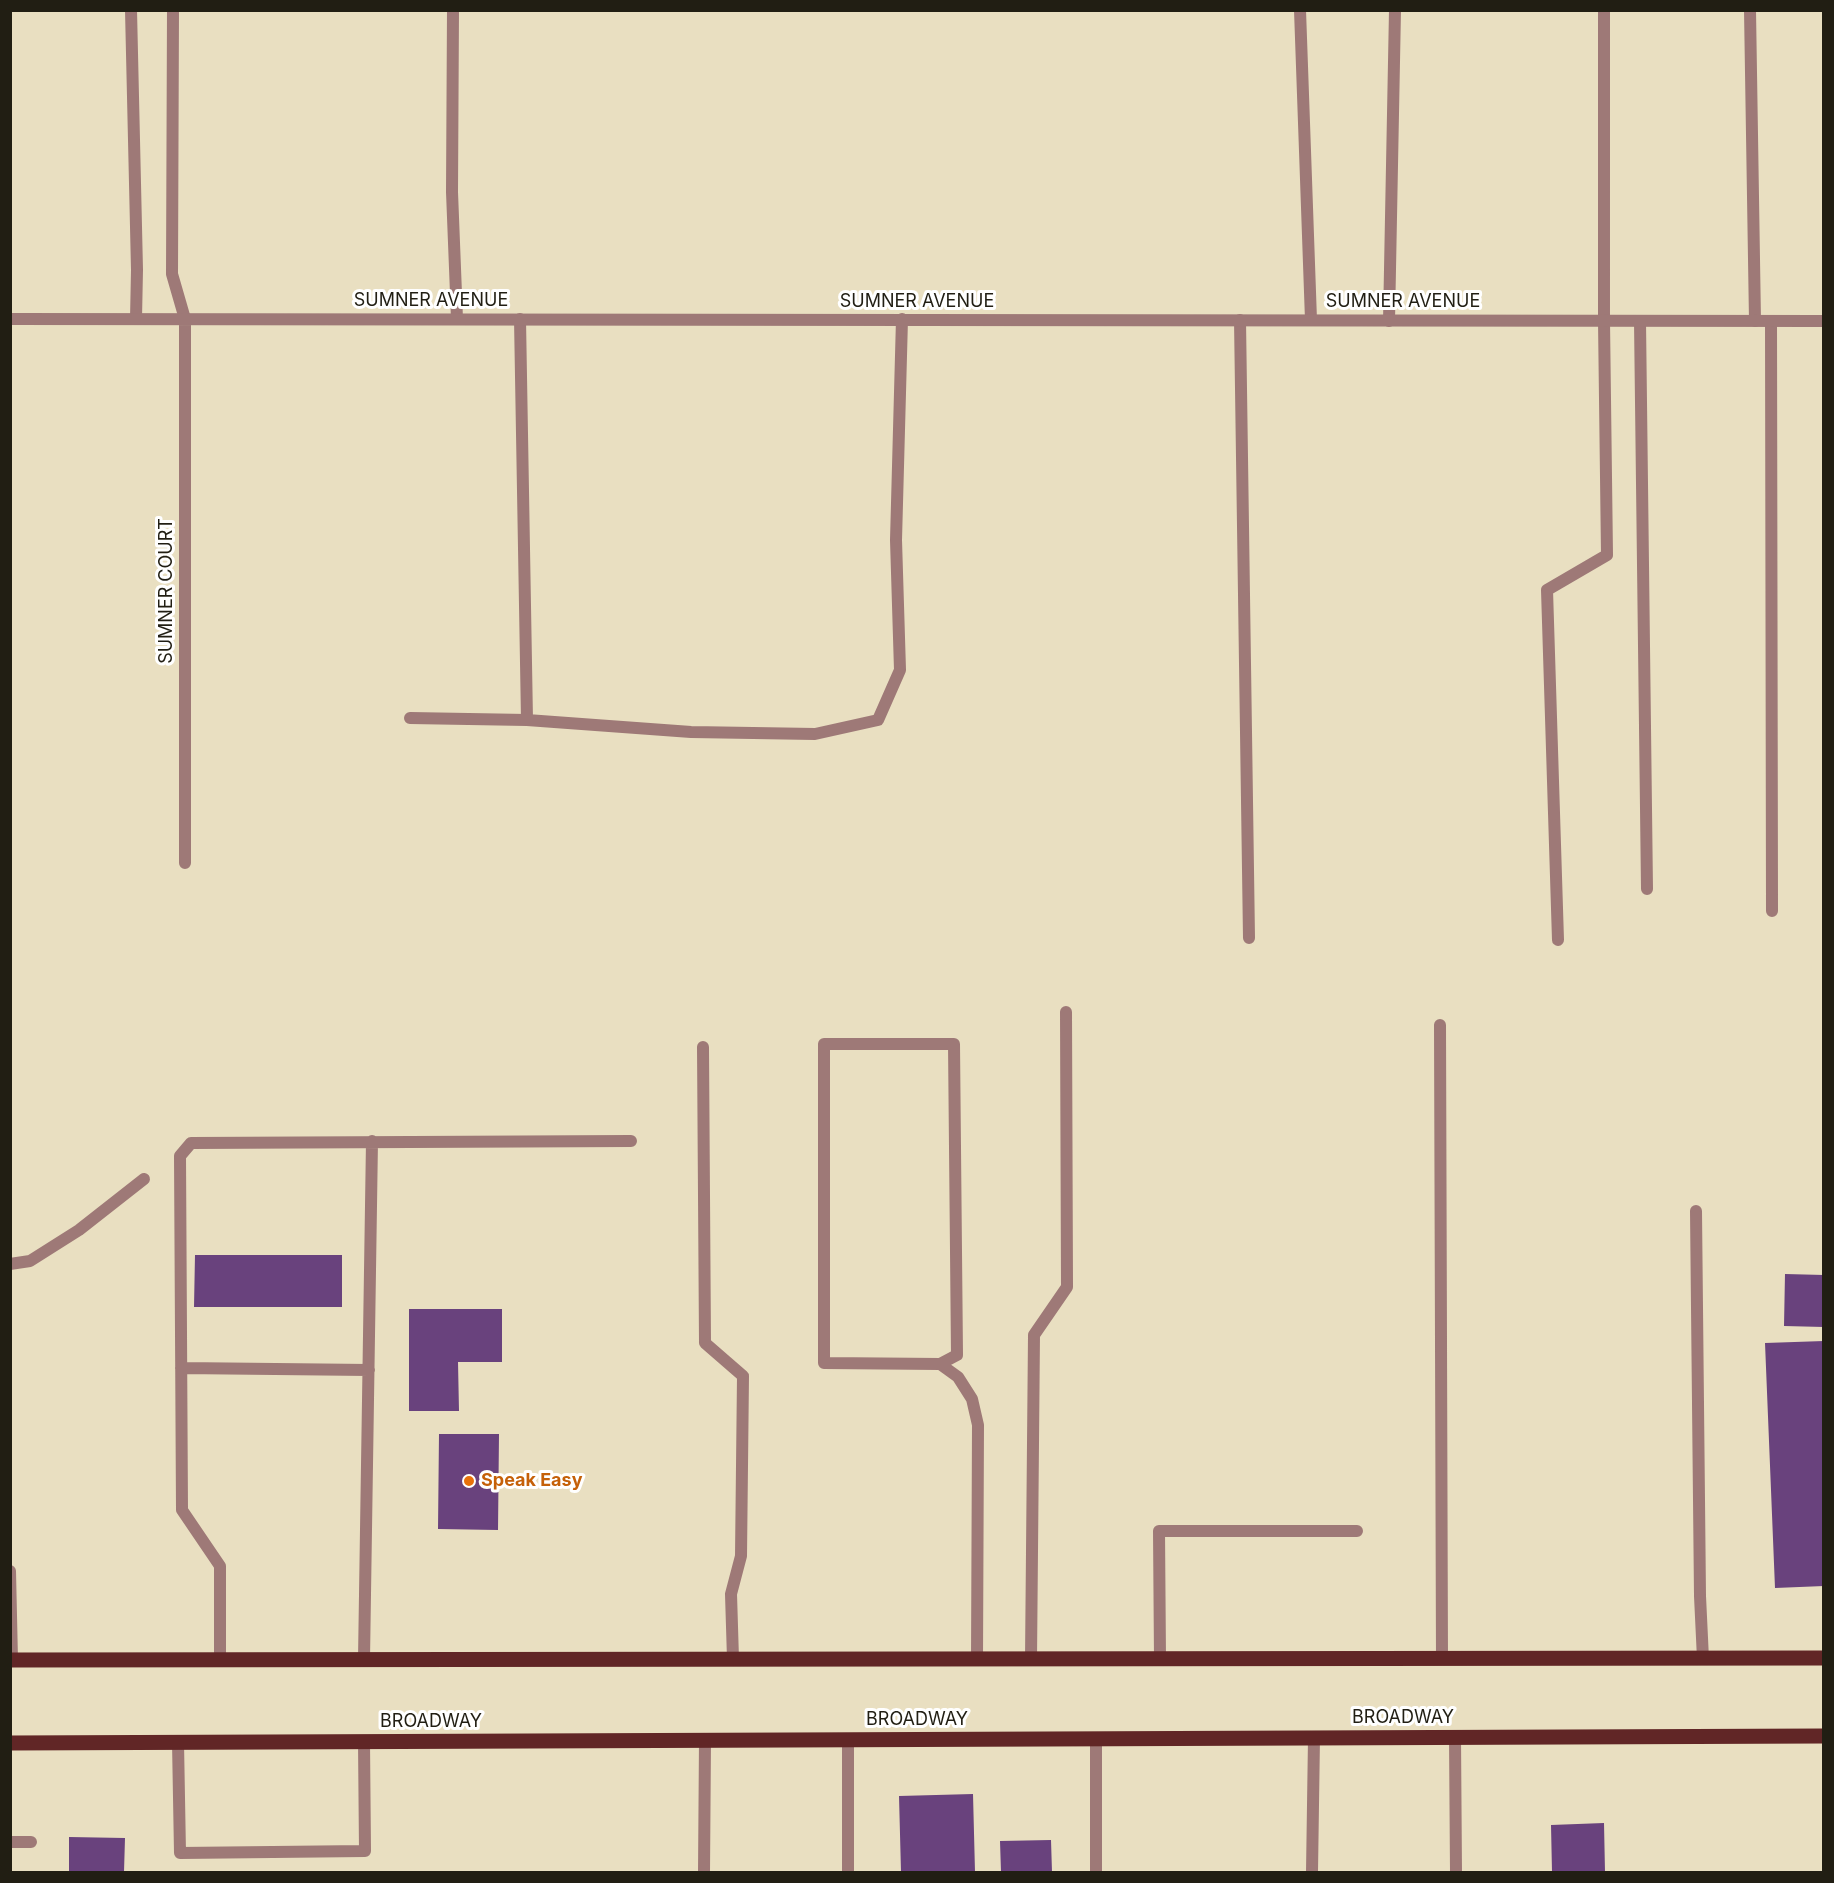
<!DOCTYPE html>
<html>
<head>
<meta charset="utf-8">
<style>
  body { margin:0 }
  #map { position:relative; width:1834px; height:1883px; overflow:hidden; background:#e9dfc1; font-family:Inter,sans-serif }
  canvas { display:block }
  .frame { position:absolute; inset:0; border:12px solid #211e13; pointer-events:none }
</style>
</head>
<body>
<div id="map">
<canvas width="1834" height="1883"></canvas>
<div class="frame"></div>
</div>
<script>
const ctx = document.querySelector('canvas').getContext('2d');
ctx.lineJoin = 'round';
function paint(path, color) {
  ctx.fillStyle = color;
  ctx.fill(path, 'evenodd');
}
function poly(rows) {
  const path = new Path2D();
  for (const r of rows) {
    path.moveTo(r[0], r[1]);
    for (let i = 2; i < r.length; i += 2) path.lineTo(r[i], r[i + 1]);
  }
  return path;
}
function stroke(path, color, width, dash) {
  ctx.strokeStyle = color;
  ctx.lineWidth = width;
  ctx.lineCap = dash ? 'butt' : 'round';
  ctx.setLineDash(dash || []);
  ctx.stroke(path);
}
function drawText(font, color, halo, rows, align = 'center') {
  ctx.font = font + ' Inter,sans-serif';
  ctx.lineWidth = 6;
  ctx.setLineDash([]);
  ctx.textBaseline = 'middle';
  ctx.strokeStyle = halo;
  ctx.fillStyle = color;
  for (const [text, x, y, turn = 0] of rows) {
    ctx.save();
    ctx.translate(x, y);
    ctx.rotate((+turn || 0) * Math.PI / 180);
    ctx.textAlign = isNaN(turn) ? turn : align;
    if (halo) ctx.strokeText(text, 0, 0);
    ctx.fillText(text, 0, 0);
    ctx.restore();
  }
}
paint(poly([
  [195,1255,342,1255,342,1307,194,1307],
  [1785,1274,1824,1275,1824,1327,1784,1326],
  [409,1309,502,1309,502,1362,458,1362,459,1411,409,1411],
  [1824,1341,1824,1586,1775,1588,1765,1343],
  [439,1434,499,1434,498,1530,438,1529],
  [973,1794,975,1872,901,1872,899,1796],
  [1604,1823,1605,1872,1552,1872,1551,1825],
  [69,1837,125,1838,124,1872,69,1872],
  [1051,1840,1052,1872,1001,1872,1000,1841]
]), '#69427d');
stroke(poly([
  [131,10,137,270,136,319],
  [173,10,172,274,185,319],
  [453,10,452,192,457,319],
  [1300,10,1311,320],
  [1750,10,1755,321],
  [520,319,527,720,691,732,815,734,878,720,900,670,896,540,902,319],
  [1240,320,1249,938],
  [1389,321,1395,10],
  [1640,321,1647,889],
  [1771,321,1772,911],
  [410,718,527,720],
  [1558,940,1547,590,1607,555,1604,321,1604,10],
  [1440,1025,1442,1659],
  [703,1047,705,1343,743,1376,741,1556,731,1594,733,1659],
  [1696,1211,1700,1596,1703,1659],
  [10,1264,30,1261,79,1230,144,1179],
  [940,1364,957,1355,954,1044,824,1044,824,1363,940,1364,958,1377,972,1399,978,1425,977,1659],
  [181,1368,369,1370],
  [10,1571,12,1660],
  [364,1659,372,1141],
  [1031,1659,1034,1335,1067,1287,1066,1012],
  [1160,1659,1159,1531,1357,1531],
  [220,1660,220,1566,182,1510,180,1156,191,1143,631,1141],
  [1455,1737,1456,1872],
  [178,1742,180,1853,365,1851,364,1742],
  [10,1842,31,1842],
  [704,1872,705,1740],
  [848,1872,848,1740],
  [1096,1872,1096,1739],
  [1312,1872,1314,1738]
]), '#9e7977', 12);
stroke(poly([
  [10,319,1824,321],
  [185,319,185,863]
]), '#9e7977', 12);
stroke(poly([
  [10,1660,1824,1658],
  [10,1743,1824,1736]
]), '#612626', 15);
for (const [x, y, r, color] of [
  [469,1481,6,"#e8710a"]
]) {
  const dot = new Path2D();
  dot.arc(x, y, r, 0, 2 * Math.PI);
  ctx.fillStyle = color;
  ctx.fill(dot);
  stroke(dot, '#fff', 2);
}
drawText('18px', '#211e13', '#fff', [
  ["SUMNER AVENUE",431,301],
  ["SUMNER AVENUE",917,302],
  ["SUMNER AVENUE",1403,302],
  ["SUMNER COURT",167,591,-90],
  ["BROADWAY",1403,1718],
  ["BROADWAY",917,1720],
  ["BROADWAY",431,1722]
]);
drawText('bold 18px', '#c56008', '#fff', [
  ["Speak Easy",481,1481]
], 'left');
</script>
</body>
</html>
